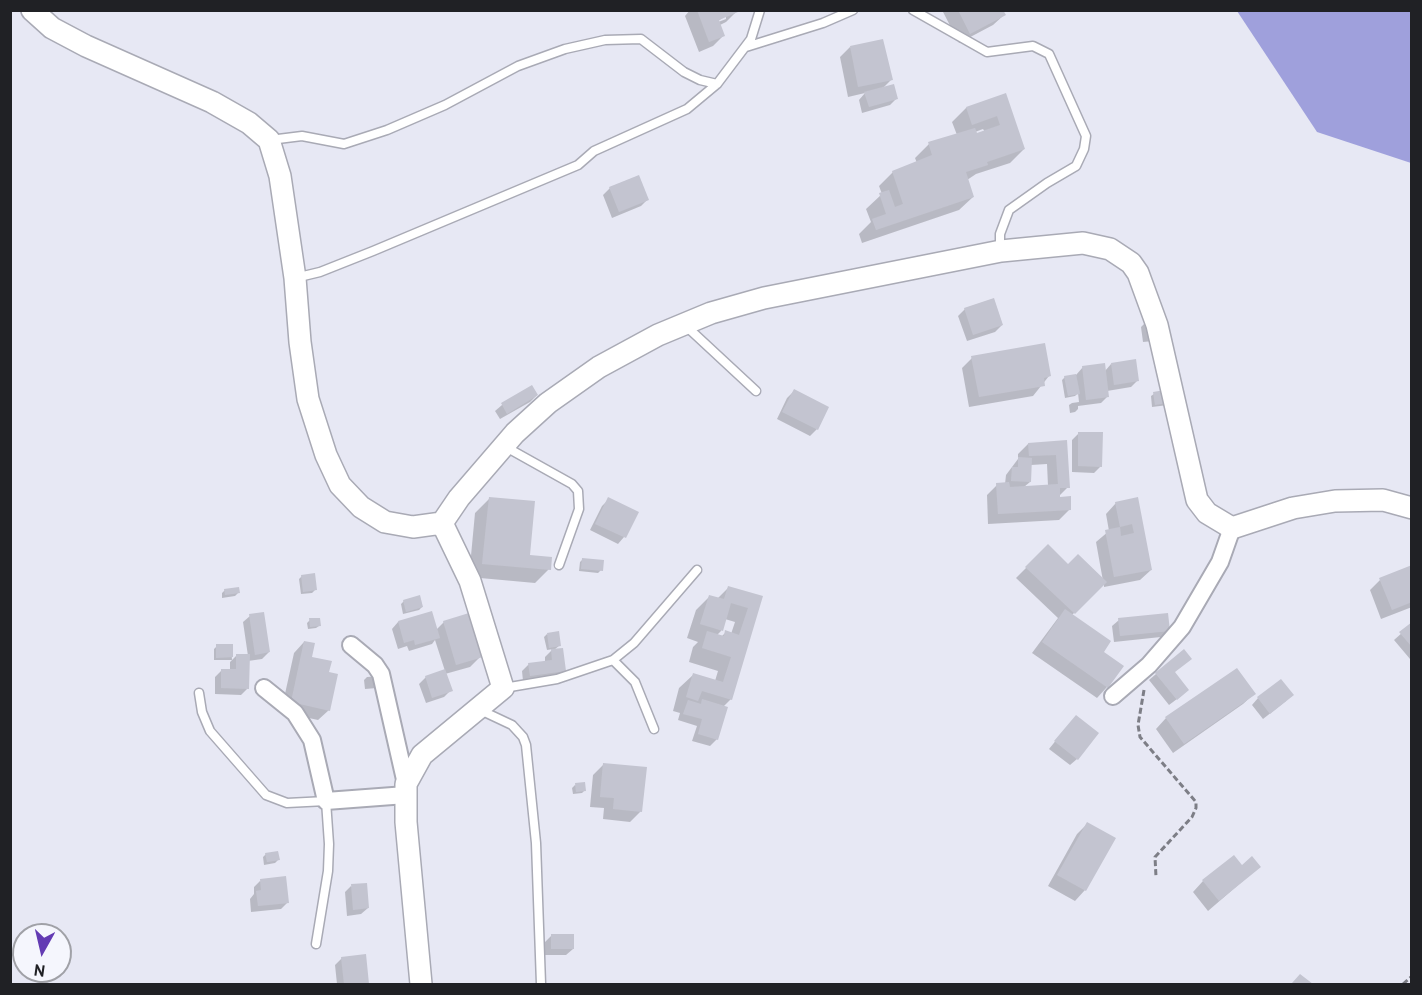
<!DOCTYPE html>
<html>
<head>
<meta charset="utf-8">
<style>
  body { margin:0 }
  #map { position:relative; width:1422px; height:995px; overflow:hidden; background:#e7e8f4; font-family:Overpass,sans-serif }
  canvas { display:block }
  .frame { position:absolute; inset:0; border:12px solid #202125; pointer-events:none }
  .north { position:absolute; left:12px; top:923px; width:60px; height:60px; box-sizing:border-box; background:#f5f6fd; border:2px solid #a0a1a7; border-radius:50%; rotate:188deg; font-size:16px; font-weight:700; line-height:24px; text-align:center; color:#202125 }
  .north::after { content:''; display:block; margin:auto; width:21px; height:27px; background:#633bb3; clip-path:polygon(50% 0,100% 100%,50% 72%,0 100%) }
</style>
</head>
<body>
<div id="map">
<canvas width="1422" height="995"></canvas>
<div class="frame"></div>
<div class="north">N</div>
</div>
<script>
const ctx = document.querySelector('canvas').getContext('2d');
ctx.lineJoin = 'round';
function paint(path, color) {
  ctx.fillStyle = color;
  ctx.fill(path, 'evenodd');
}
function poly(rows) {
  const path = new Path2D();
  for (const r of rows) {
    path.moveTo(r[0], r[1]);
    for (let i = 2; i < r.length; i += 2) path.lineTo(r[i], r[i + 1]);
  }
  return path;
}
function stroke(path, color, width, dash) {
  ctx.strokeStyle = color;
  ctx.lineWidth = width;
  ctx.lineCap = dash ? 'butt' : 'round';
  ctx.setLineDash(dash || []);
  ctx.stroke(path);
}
paint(poly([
  [1237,11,1411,11,1411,163,1317,132]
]), '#9fa0dc');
paint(poly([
  [690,10,736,10,736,12,726,22,720,25,724,35,713,46,699,52,685,16],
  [726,16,726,19,713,24],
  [942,10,1002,10,1004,15,993,25,959,43],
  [850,47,891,80,883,88,897,98,890,105,862,113,859,100,865,93,848,97,840,57],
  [1005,95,1024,149,1010,163,976,174,967,180,973,197,959,210,862,243,859,234,871,222,866,209,882,194,879,186,893,172,917,163,915,158,929,144,957,135,952,122,966,108],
  [983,129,985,132,976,135,975,132],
  [610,188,647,200,641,206,612,218,603,195],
  [965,309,1002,325,995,332,967,341,958,316],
  [1153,322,1153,341,1143,342,1141,327,1144,324],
  [972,358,1049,376,1033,396,969,407,962,368],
  [1111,364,1137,381,1131,387,1107,391,1107,397,1101,403,1078,406,1078,409,1075,412,1070,413,1069,405,1072,403,1079,402,1078,393,1075,396,1065,398,1062,380,1065,377,1076,375,1083,367,1105,371],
  [794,391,817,429,810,436,777,419,787,398],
  [1154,394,1168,405,1152,407,1151,396],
  [537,395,530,402,500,419,495,411,502,405],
  [1079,433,1101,466,1094,473,1072,472,1072,440],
  [1066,442,1068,487,1057,498,1070,509,1059,520,988,524,987,495,997,485,1005,484,1006,475,1018,459,1018,454,1028,444],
  [1047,464,1048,486,1024,487,1030,482,1031,465],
  [489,499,529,556,549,569,535,583,469,577,475,513],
  [609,499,637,513,624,537,618,544,590,530,602,506],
  [1137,499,1151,570,1140,580,1104,587,1104,583,1072,615,1102,652,1122,666,1107,687,1097,698,1032,653,1058,618,1016,578,1048,546,1068,566,1103,581,1096,542,1109,531,1106,514,1116,503],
  [583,559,601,570,598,573,579,571,580,562],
  [1412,567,1412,607,1381,619,1370,590,1380,580],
  [302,576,315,590,312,593,301,594,299,579],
  [729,587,762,597,731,699,723,707,717,739,710,746,692,741,697,726,678,720,680,713,673,711,679,688,693,675,715,681,718,671,689,662,693,647,698,642,687,638,696,610,710,596,717,599],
  [725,619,735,622,731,634,726,632,721,637,716,636,721,631],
  [225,590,238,593,235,596,222,598,222,593],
  [404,601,422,607,419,610,403,614,401,604],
  [431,613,436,630,444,622,481,656,470,667,445,674,451,690,444,697,426,703,419,684,426,677,445,671,435,640,432,644,409,651,407,646,398,649,392,629,398,622],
  [250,616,269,652,262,659,248,661,248,688,241,695,215,694,215,677,221,671,230,671,230,662,237,655,248,656,243,622],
  [310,620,319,626,316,628,308,629,307,623],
  [1119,620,1168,631,1161,637,1114,642,1112,626],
  [1412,624,1412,657,1410,659,1394,640],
  [547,634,560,645,554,650,564,671,557,677,523,681,522,671,529,664,545,662,545,657,553,649,547,650,544,637],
  [304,642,310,658,327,673,329,710,318,720,281,712,294,653],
  [231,645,232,660,214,660,214,649,217,646],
  [1174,673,1181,696,1169,705,1149,680,1156,674],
  [380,676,377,688,365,689,364,680,367,677],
  [1254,694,1243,704,1173,753,1156,729,1166,718],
  [1258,698,1286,701,1263,719,1252,705],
  [1070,723,1077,759,1070,765,1049,749],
  [604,764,641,811,630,822,603,819,604,808,590,807,593,775],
  [575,785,585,790,582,793,573,794,572,788],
  [1087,824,1114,839,1085,890,1075,901,1048,886,1077,834],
  [266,854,278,860,275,863,264,865,263,857],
  [1241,867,1259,867,1208,911,1193,892,1203,881],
  [260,881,288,902,281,909,251,912,250,899,254,894,254,887],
  [351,886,368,908,361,914,347,916,345,892],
  [552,935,573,949,566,955,545,955,545,942],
  [364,956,367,984,337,984,335,965,342,958]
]), '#0003');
paint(poly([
  [697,10,737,10,738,12,719,20,725,36,709,42],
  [958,10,1003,10,1006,15,970,34],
  [883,39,893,80,858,87,850,46],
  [894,84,898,99,869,107,864,92],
  [1006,93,1025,149,987,162,988,165,966,172,974,197,876,230,872,219,886,214,879,193,889,190,895,207,903,204,892,171,932,155,928,142,975,128,977,133,1000,125,997,116,972,125,966,107],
  [639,175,649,200,619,212,609,187],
  [994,298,1003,325,973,335,964,308],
  [1045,343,1051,376,1044,378,1045,386,979,397,971,356],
  [1136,359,1139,381,1114,385,1111,363],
  [1105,363,1109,397,1086,400,1082,366],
  [1076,374,1080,394,1068,396,1064,376],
  [532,385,538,395,507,414,501,403],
  [794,389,829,407,818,430,782,412],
  [1171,389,1173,402,1155,405,1153,392],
  [1078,432,1103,432,1102,467,1078,466],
  [1067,440,1070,488,1060,488,1060,497,1071,496,1071,510,998,514,996,483,1009,482,1010,487,1058,484,1056,455,1029,456,1028,443],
  [1018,457,1032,458,1031,482,1011,481,1012,467,1018,467],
  [489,497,535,501,530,555,552,557,551,570,482,564],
  [608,497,639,512,626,538,595,524],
  [1138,497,1152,570,1114,577,1105,530,1120,527,1121,536,1134,533,1132,524,1120,527,1115,502],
  [1048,544,1068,564,1078,554,1107,582,1075,614,1025,567],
  [582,558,604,560,603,571,581,569],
  [1412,565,1412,602,1392,610,1379,578],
  [315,573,317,590,303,592,301,575],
  [728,586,763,596,732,700,702,691,698,701,686,697,693,673,723,682,731,657,702,648,707,631,724,636,725,630,739,635,748,608,731,603,723,631,700,624,709,595,724,599],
  [239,587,240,593,225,595,224,589],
  [420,595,423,607,406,612,403,600],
  [1065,609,1111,641,1104,652,1124,666,1108,688,1042,642],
  [432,611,440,638,415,645,414,640,404,643,398,621],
  [264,612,270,652,255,655,249,614],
  [469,613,483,657,456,665,443,621],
  [1168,613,1170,631,1120,636,1118,618],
  [309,618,320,618,321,626,310,627],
  [1412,622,1412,647,1399,632],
  [559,631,561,646,549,648,547,633],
  [304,641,315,643,312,657,332,661,329,672,338,674,330,711,291,702],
  [216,644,233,644,233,657,216,658],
  [563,648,566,671,530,676,528,663,552,660,551,649],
  [1184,649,1192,659,1175,672,1189,690,1177,700,1155,673],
  [236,654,250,654,249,689,221,688,221,669,236,669],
  [1237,668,1256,694,1184,744,1165,717],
  [445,669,453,691,432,698,425,676],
  [1281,679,1294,695,1270,714,1257,697],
  [702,699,728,707,718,740,698,734,702,719,683,714,688,700,701,704],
  [1076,715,1099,733,1078,760,1054,741],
  [603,763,647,767,642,812,613,809,614,798,600,797],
  [585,782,586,791,576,792,575,783],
  [1087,822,1116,838,1086,891,1057,875],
  [278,851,280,860,267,862,265,853],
  [1234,855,1242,865,1252,856,1261,867,1219,901,1202,880],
  [286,876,289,903,258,906,256,891,261,890,260,879],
  [367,883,369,908,353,910,351,884],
  [551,934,574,934,574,949,551,949],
  [366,954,369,984,344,984,341,957],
  [1300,974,1313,984,1293,984,1292,983]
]), '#c3c4d0');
const service = poly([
  [913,10,987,52,1033,46,1049,54,1086,136,1084,149,1076,166,1047,183,1009,210,1000,234,1000,250],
  [746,47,823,23,853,10],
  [270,140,302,136,344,144,387,130,445,105,518,66,565,49,605,40,641,39,684,72,700,80,717,84,751,39,760,10],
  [295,278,320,272,373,251,578,165,594,151,687,109,717,84],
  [686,326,756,391],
  [504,446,572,484,578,491,579,509,559,565],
  [613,660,635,682,654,729],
  [504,688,557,679,613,660,634,643,697,570],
  [199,693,202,712,210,731,266,795,287,803,326,801,329,844,328,871,316,944],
  [478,709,512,725,523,737,526,745,536,843,541,984]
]);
const minor = poly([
  [351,645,375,665,381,674,406,784],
  [264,688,295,713,312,740,326,801,406,795],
  [1113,696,1149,665,1182,627,1220,562,1232,528]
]);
const tertiary = poly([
  [32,10,52,28,86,46,212,102,249,123,269,140,280,176,295,278,300,342,308,399,326,455,340,485,361,507,385,522,413,527,442,523,459,498,515,433,548,403,599,367,658,335,711,313,764,298,1001,251,1083,243,1110,249,1131,263,1138,273,1157,325,1197,500,1207,513,1232,528,1293,508,1335,501,1383,500,1412,508],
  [421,984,406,822,406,784,422,755,503,688,470,581,442,523]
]);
stroke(service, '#a9aab5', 11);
stroke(minor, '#a9aab5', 20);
stroke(tertiary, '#a9aab5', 24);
stroke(poly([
  [1144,690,1138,725,1140,737,1196,802,1196,808,1192,817,1155,857,1156,877],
  [1403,984,1412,976]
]), '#7d7e86', 3, [6, 3]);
stroke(service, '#fff', 8);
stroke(minor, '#fff', 16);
stroke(tertiary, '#fff', 21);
</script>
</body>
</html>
